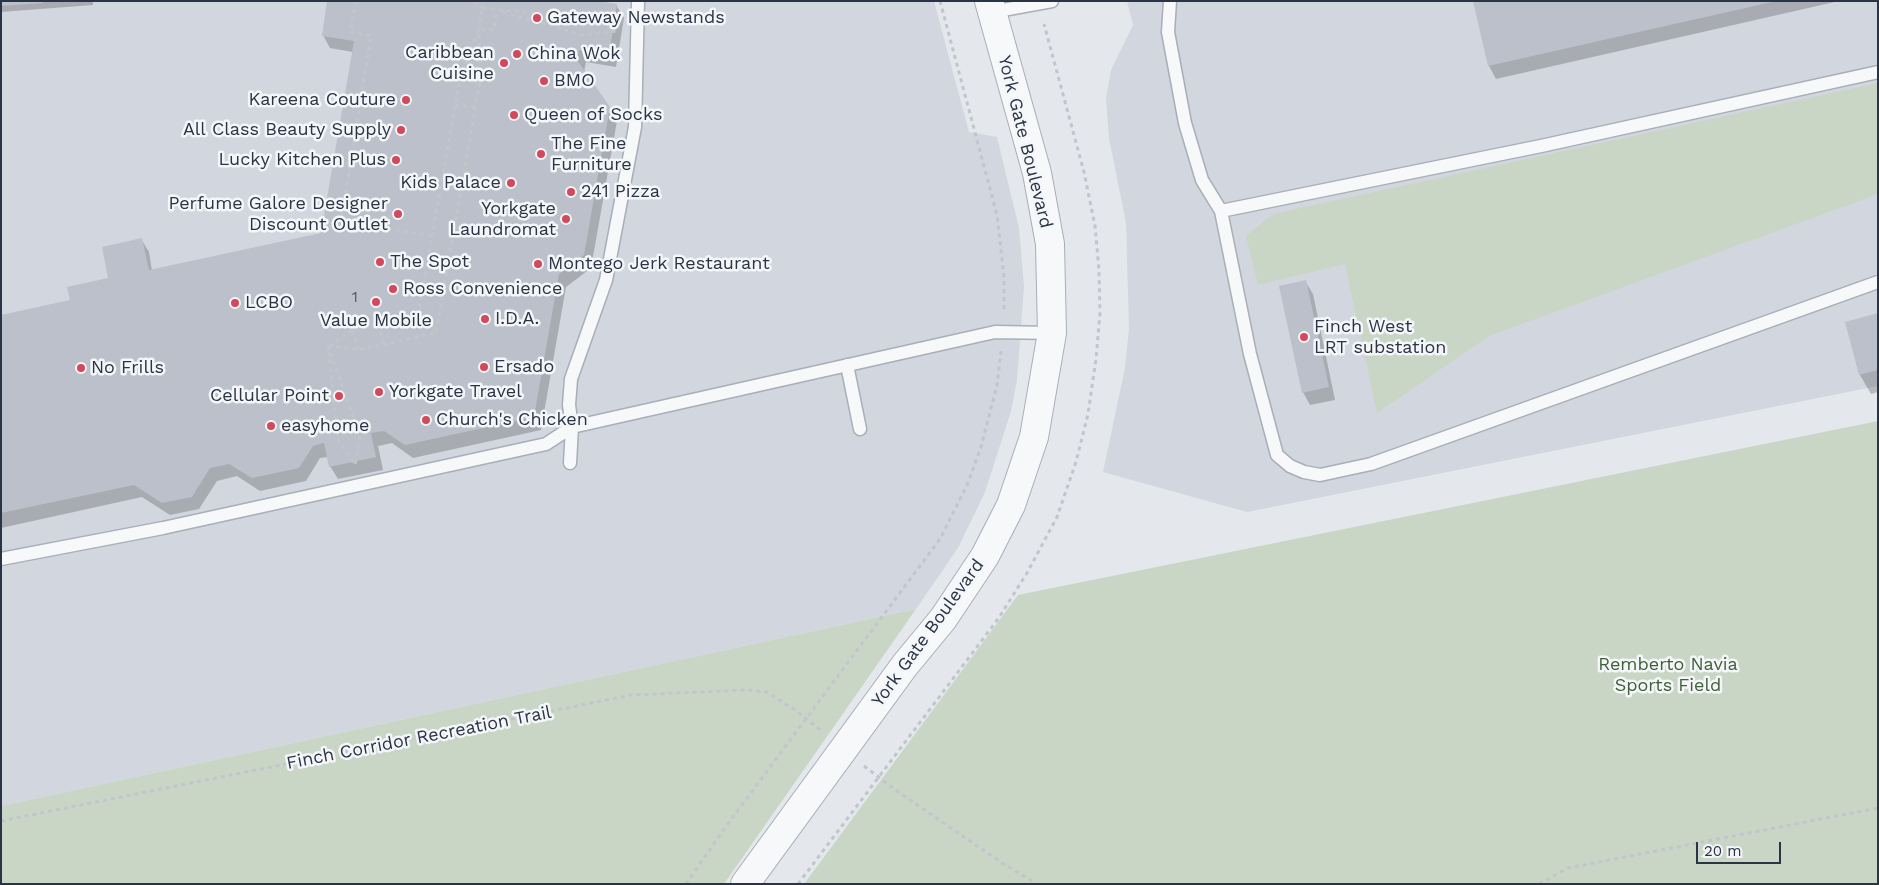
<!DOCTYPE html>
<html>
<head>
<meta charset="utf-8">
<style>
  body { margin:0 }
  #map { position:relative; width:1879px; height:885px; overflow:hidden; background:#e4e7ec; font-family:"Work Sans",sans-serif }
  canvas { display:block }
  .frame { position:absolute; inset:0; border:2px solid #2b3445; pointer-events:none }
  .scale { position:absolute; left:1696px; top:842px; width:85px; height:22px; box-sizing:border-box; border:2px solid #2b3445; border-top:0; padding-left:6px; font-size:15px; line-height:18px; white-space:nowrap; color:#2b3445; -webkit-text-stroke:4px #f4f6f9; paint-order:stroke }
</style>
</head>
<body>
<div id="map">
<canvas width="1879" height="885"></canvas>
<div class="frame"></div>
<div class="scale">20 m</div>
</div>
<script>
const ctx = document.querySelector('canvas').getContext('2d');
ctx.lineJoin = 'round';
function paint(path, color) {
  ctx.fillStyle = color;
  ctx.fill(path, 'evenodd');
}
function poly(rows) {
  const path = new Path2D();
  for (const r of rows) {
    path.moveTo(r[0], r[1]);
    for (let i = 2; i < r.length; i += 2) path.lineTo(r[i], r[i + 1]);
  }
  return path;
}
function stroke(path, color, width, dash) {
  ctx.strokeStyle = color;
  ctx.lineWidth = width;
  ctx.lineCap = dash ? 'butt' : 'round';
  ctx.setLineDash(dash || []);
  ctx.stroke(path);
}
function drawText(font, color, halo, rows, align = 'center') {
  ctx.font = font + ' "Work Sans",sans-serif';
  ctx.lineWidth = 5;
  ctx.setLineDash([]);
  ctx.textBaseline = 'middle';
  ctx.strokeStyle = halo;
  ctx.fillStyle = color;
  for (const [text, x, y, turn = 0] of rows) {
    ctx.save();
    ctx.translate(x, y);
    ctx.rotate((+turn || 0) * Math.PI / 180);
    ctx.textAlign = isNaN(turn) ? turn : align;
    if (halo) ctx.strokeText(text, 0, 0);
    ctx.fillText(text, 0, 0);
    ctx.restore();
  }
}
paint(poly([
  [1,1,934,1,969,132,997,137,1019,228,1024,286,1017,380,1011,411,985,492,958,548,916,609,1,806],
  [1127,1,1878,1,1878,386,1247,512,1103,472,1125,368,1129,328,1126,223,1109,138,1106,99,1111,70,1133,25]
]), '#d2d6de');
paint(poly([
  [1878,83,1878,194,1489,336,1377,413,1345,264,1258,285,1246,236,1273,214],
  [1878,421,1878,884,804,884,1018,595],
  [916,609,724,884,1,884,1,806]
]), '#c9d6c5');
paint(poly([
  [1,1,93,1,93,5,1,12],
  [1474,1,1839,1,1496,79,1489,66],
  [616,5,624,18,616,67,586,62,584,72,617,121,591,268,566,287,541,430,413,458,392,443,378,446,383,470,338,479,330,466,328,457,320,458,306,481,260,491,237,476,217,481,199,509,170,515,142,497,1,528,1,316,72,301,110,279,141,239,149,252,152,271,322,234,353,52,330,48,323,35],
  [1305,281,1313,294,1335,400,1310,405,1303,392],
  [1878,314,1878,392,1871,394,1860,375,1846,323]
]), '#0003');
paint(poly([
  [1,1,43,1,43,3,1,6],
  [327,1,599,1,617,4,609,55,579,50,577,60,610,107,584,255,559,274,534,417,405,445,384,431,371,433,376,457,329,467,324,443,313,446,299,468,252,478,229,464,210,468,192,497,162,503,134,485,1,513,1,315,70,300,67,287,108,278,102,247,142,238,149,270,321,233,354,41,322,36],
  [1473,1,1772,1,1772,2,1488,66],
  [1306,280,1329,387,1302,393,1279,286],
  [1878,313,1878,370,1859,375,1845,322]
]), '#bbc0ca');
const service = poly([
  [1170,1,1168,32,1185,123,1202,180,1221,211,1250,354,1277,455,1290,466,1304,472,1320,475,1371,464,1878,282],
  [992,12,1052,1],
  [1221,211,1541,146,1878,72],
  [847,365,860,429],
  [570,463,572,427,569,405,571,379,606,280,635,127,638,1],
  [1,559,163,528,546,444,572,427,995,332,1052,333]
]);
const tertiary = poly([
  [745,884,905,665,943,619,985,556,1011,505,1034,437,1052,333,1050,244,1037,173,989,1]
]);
stroke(service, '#a9aeb7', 15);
stroke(tertiary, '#a9aeb7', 30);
stroke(poly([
  [356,1,350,32,371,36,341,221,432,236],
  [474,1,482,8,484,1],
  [940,1,997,215,1004,277,1004,313],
  [503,12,582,35,616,31],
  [460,78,480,81],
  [455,105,475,107],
  [429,258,449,261],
  [379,324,383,345],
  [353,330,358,350],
  [328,346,358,350,436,333,480,81,479,29,482,8,585,17,616,30],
  [328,346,360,436,355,465,338,440,328,346],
  [329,346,353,330,418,316,460,78,479,29,494,30,497,10],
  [864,766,897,791,1002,863,1037,884],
  [1,821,631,695,745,690,767,692,795,710,823,732],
  [686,884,724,829,940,539,968,483,981,447,997,385,1001,351],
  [798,884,998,619,1027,573,1057,517,1076,462,1088,414,1096,359,1100,313,1099,270,1095,226,1084,172,1044,24],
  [1539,884,1568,868,1878,808]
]), '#c2c5cb', 3, [4, 4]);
stroke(service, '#f7f8fa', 12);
stroke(tertiary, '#f7f8fa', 28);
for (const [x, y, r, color] of [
  [537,18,5,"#d1495b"],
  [517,54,5,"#d1495b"],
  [504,63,5,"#d1495b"],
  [544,81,5,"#d1495b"],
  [406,100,5,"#d1495b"],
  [514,115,5,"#d1495b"],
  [401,130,5,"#d1495b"],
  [541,154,5,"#d1495b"],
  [396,160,5,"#d1495b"],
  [511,183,5,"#d1495b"],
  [571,192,5,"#d1495b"],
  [398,214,5,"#d1495b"],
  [566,219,5,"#d1495b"],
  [380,262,5,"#d1495b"],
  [538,264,5,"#d1495b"],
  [393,289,5,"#d1495b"],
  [376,302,5,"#d1495b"],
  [235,303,5,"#d1495b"],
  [485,319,5,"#d1495b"],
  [1304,337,5,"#d1495b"],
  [484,367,5,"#d1495b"],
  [81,368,5,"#d1495b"],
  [379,392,5,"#d1495b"],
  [339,396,5,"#d1495b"],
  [426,420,5,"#d1495b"],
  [271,426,5,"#d1495b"]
]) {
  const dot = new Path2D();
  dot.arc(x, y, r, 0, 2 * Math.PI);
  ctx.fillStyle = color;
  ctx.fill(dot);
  stroke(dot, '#f4f6f9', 2);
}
drawText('15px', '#4f5766', null, [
  ["1",355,298]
]);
drawText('18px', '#2b3445', '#f4f6f9', [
  ["Gateway Newstands",547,18],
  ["Caribbean",494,53,"right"],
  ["Cuisine",494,74,"right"],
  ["China Wok",527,54],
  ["BMO",554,81],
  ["Kareena Couture",396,100,"right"],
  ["Queen of Socks",524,115],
  ["All Class Beauty Supply",391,130,"right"],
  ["The Fine",551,144],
  ["Furniture",551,165],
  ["Lucky Kitchen Plus",386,160,"right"],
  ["Kids Palace",501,183,"right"],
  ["241 Pizza",581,192],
  ["Perfume Galore Designer",388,204,"right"],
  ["Discount Outlet",388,225,"right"],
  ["Yorkgate",556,209,"right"],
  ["Laundromat",556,230,"right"],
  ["The Spot",390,262],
  ["Montego Jerk Restaurant",548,264],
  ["Ross Convenience",403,289],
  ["LCBO",245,303],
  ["I.D.A.",495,319],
  ["Value Mobile",376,321,"center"],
  ["Finch West",1314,327],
  ["LRT substation",1314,348],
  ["Ersado",494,367],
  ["No Frills",91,368],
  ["Yorkgate Travel",389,392],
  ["Cellular Point",329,396,"right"],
  ["Church's Chicken",436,420],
  ["easyhome",281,426]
], 'left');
drawText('18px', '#2b3445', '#f4f6f9', [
  ["York Gate Boulevard",1025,142,76],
  ["York Gate Boulevard",928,633,-54],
  ["Finch Corridor Recreation Trail",419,738,-11]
]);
drawText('18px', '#3f6138', '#f4f6f9', [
  ["Remberto Navia",1668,665],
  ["Sports Field",1668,686]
]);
</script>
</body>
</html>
